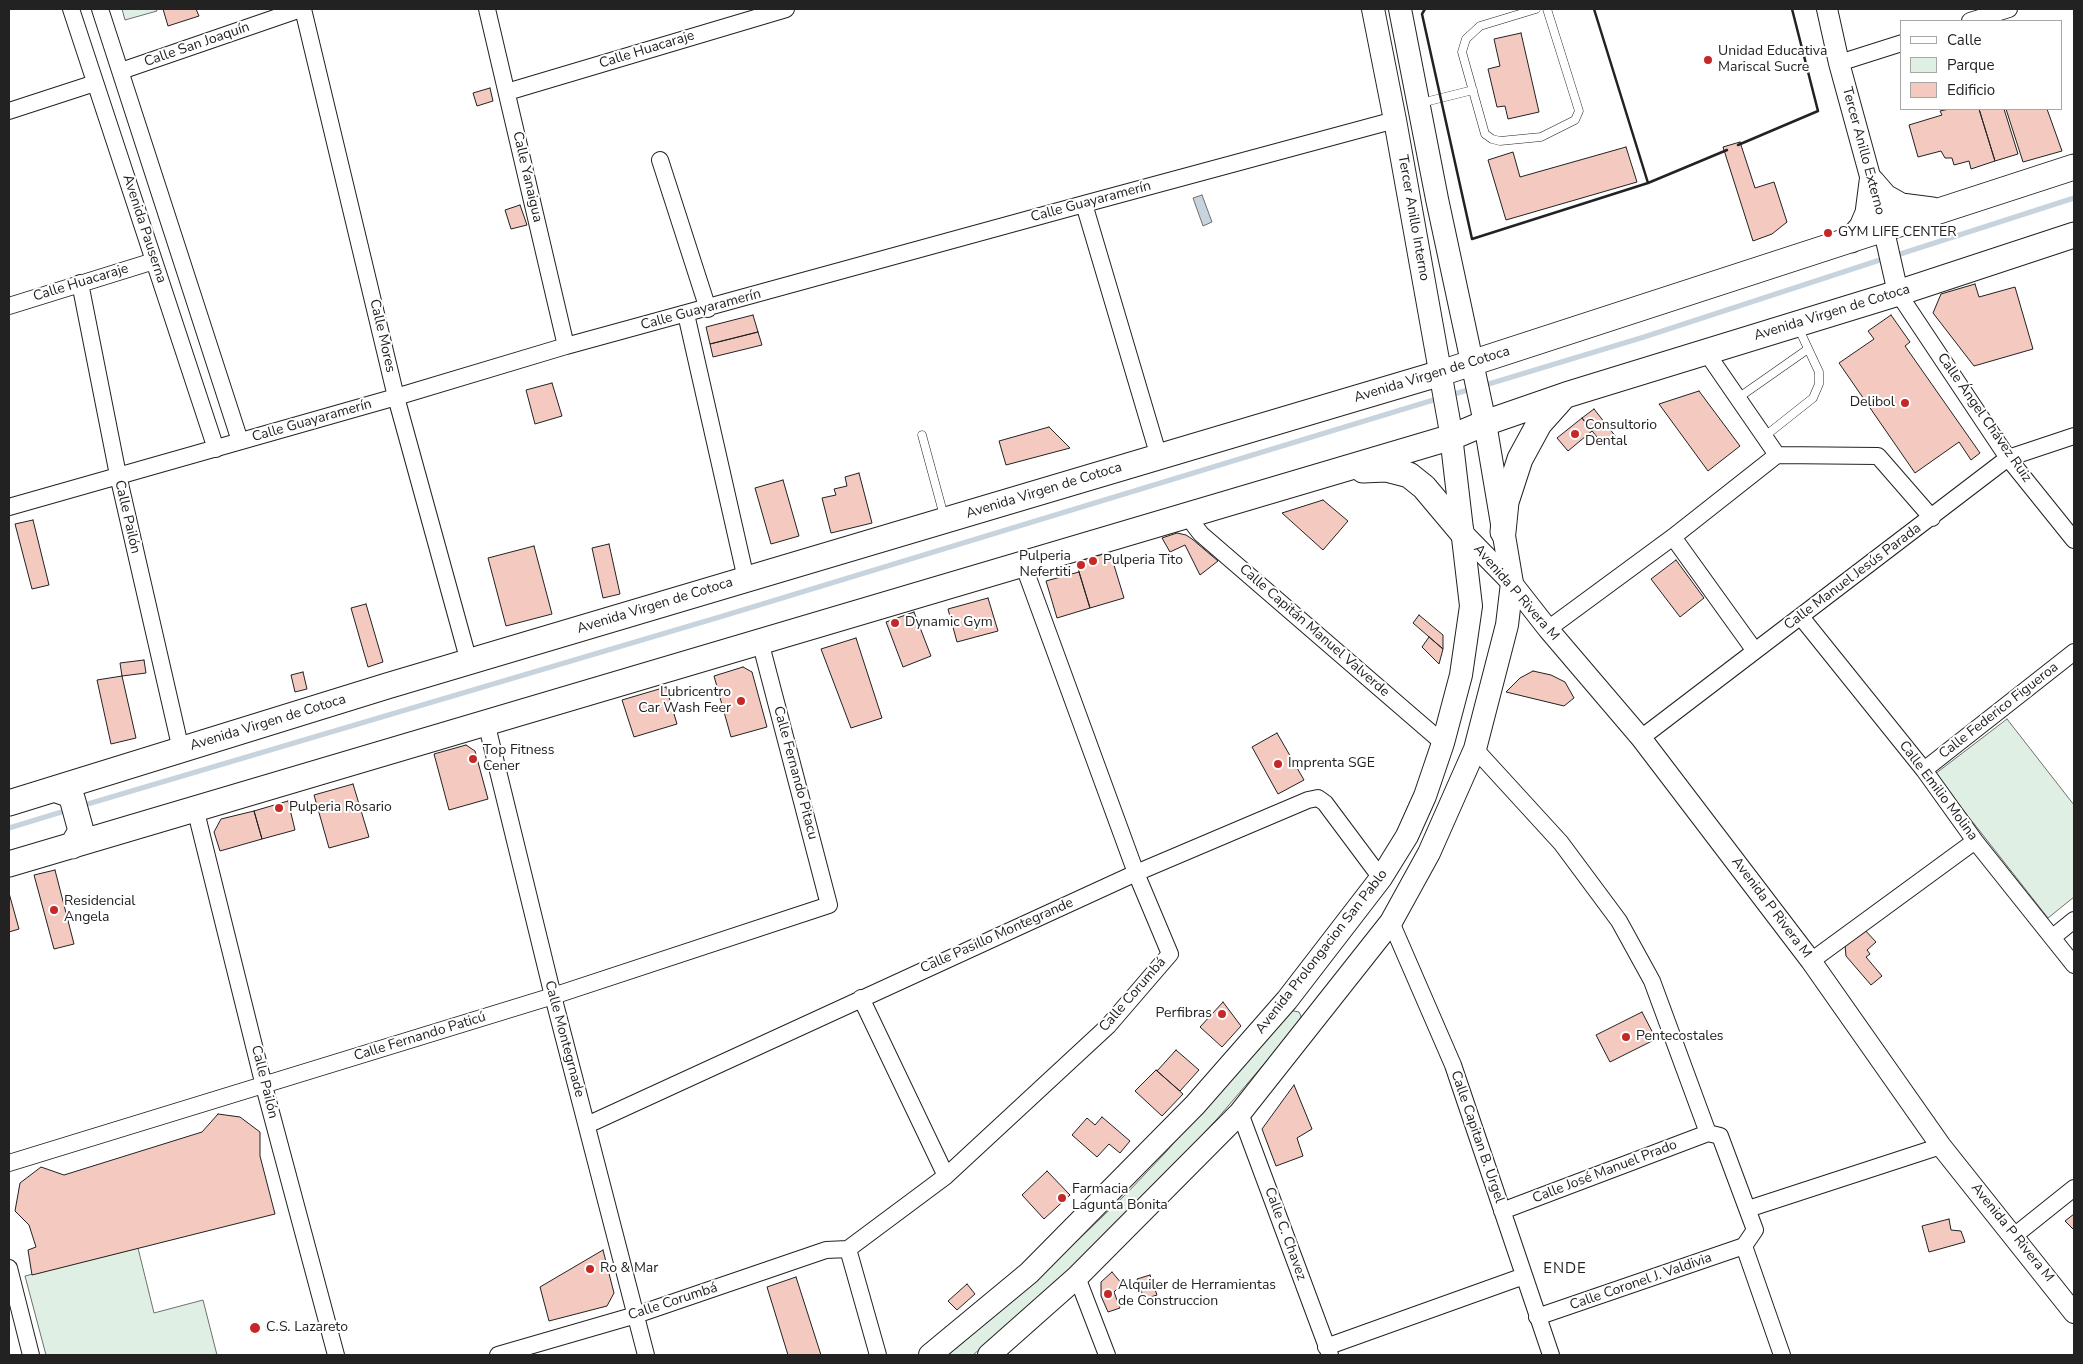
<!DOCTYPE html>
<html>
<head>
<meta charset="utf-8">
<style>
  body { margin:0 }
  #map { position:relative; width:2083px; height:1364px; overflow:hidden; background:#fff; font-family:"Nunito Sans",sans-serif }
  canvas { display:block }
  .frame { position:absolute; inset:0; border:10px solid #222; pointer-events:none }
  .legend { position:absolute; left:1900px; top:20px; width:162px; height:90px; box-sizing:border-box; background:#fff; border:1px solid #a7a7a7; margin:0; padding:6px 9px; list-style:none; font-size:15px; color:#222 }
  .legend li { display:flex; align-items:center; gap:10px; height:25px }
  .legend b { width:25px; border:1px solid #a7a7a7 }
</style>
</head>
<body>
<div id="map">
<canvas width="2083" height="1364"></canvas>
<div class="frame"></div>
<ul class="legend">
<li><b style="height:6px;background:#fff"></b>Calle</li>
<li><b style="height:14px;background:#e0efe3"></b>Parque</li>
<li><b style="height:14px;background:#f3c9c0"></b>Edificio</li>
</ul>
</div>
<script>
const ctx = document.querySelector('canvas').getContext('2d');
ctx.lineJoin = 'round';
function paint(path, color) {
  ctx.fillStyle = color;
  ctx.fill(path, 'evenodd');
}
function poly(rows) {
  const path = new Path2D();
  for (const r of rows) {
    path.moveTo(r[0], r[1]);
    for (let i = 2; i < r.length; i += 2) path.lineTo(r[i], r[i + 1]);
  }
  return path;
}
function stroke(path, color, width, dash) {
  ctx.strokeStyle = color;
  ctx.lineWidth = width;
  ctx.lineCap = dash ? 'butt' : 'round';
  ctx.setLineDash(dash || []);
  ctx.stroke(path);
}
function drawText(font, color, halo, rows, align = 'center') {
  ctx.font = font + ' "Nunito Sans",sans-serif';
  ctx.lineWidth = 4;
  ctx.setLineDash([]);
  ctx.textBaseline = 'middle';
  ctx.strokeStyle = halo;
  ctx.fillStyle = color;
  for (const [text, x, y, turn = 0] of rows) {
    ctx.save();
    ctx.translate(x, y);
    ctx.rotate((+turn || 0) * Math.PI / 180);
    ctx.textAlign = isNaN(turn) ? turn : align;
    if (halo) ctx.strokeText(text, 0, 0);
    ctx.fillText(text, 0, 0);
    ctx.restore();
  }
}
const green = poly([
  [122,9,156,9,157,11,125,20,122,9],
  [2007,719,2074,805,2074,897,2048,918,1935,774,2007,719],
  [1289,1010,1299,1012,1301,1016,1300,1022,1217,1119,1150,1191,1060,1280,973,1355,948,1355,1028,1288,1127,1193,1166,1152,1289,1010],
  [138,1248,154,1313,203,1300,217,1355,46,1355,25,1276,138,1248]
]);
paint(green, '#e0efe3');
stroke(green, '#6f6f6f', 1);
const water = poly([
  [1202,195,1212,222,1203,226,1193,198,1202,195]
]);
paint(water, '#c7d3dd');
stroke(water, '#6f6f6f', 1);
stroke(poly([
  [1894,256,2074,198],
  [1482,386,1644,337,1886,258],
  [1451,395,1471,389],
  [81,806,723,616,1440,398],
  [9,828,68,810]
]), '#c7d3dd', 5);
const building = poly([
  [163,9,196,9,199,16,168,26,163,9],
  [1521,33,1539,112,1508,119,1505,106,1497,107,1488,69,1500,66,1494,39,1521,33],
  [490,88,493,101,477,106,473,93,490,88],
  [1949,109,1979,109,1995,161,1971,169,1969,161,1954,165,1952,158,1945,158,1941,151,1918,157,1909,125,1942,115,1940,111,1949,109],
  [1979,109,2004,109,2018,154,1995,161,1979,109],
  [2006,109,2047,109,2062,151,2023,162,2006,109],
  [1740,142,1755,188,1774,182,1787,222,1772,234,1753,241,1723,147,1740,142],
  [1626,147,1637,182,1506,220,1488,160,1513,152,1520,177,1626,147],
  [520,205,527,225,511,229,505,210,520,205],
  [1975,284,1979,297,2015,287,2033,349,1974,366,1933,313,1941,294,1975,284],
  [753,315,758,332,710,344,706,327,753,315],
  [1891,315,1910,342,1905,346,1980,453,1971,460,1959,442,1915,473,1839,363,1874,339,1868,331,1891,315],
  [758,332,762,345,713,357,710,344,758,332],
  [552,383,562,416,535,424,526,390,552,383],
  [1699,391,1740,446,1708,471,1659,404,1699,391],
  [1594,409,1616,437,1604,446,1582,418,1594,409],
  [1582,418,1592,431,1568,451,1557,438,1582,418],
  [1049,427,1070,448,1006,465,999,441,1049,427],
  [859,473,872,523,831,533,822,498,836,495,834,489,847,486,845,477,859,473],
  [783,480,799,536,771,544,755,488,783,480],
  [1323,500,1348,521,1323,550,1282,513,1323,500],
  [33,520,49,585,32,589,15,524,33,520],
  [1177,533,1186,535,1192,539,1218,561,1200,575,1185,545,1170,552,1162,538,1177,533],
  [609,544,620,594,603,598,592,548,609,544],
  [534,546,552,614,506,626,488,558,534,546],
  [1110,552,1124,598,1090,608,1076,562,1110,552],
  [1676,560,1704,598,1680,617,1651,579,1676,560],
  [1079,572,1090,608,1057,618,1046,581,1079,572],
  [988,598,998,631,957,642,948,609,988,598],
  [366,604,383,662,368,667,351,608,366,604],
  [914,612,931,656,903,667,886,622,914,612],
  [1419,615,1443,635,1443,649,1413,623,1419,615],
  [1429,637,1443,649,1439,664,1422,647,1429,637],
  [856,638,882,718,851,728,821,649,856,638],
  [144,660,146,673,122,676,120,663,144,660],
  [743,667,752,672,767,727,731,737,714,676,743,667],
  [1533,671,1551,675,1565,682,1574,698,1564,706,1506,692,1520,678,1533,671],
  [303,672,307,689,295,692,291,675,303,672],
  [122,676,136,738,111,744,97,680,122,676],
  [666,687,677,724,634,737,622,700,666,687],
  [1277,733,1304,780,1278,794,1252,747,1277,733],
  [466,745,475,751,488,799,449,810,434,754,466,745],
  [353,784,369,837,329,848,314,795,353,784],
  [288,801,295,830,262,839,254,811,288,801],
  [254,811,262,839,220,851,214,832,221,819,254,811],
  [55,870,74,944,54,949,34,875,55,870],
  [9,893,19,929,9,932,9,893],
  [1864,929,1876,942,1867,950,1870,954,1866,957,1882,976,1871,985,1846,956,1845,945,1864,929],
  [1223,1002,1241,1026,1222,1047,1200,1027,1223,1002],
  [1642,1012,1656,1039,1610,1062,1596,1035,1642,1012],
  [1176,1050,1199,1070,1180,1091,1157,1071,1176,1050],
  [1156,1070,1183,1094,1162,1116,1135,1091,1156,1070],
  [1294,1085,1312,1129,1297,1138,1303,1156,1276,1166,1262,1129,1294,1085],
  [218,1114,240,1117,260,1132,260,1156,275,1214,32,1275,28,1250,36,1247,29,1225,15,1211,20,1183,41,1167,64,1175,202,1132,218,1114],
  [1102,1117,1130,1141,1120,1153,1109,1144,1097,1157,1072,1135,1087,1118,1095,1125,1102,1117],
  [1047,1171,1070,1195,1044,1219,1022,1195,1047,1171],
  [2074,1214,2074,1230,2065,1221,2074,1214],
  [1949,1219,1951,1230,1961,1231,1965,1242,1929,1252,1922,1226,1949,1219],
  [603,1250,614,1293,607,1306,549,1321,540,1287,603,1250],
  [1112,1272,1122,1284,1114,1292,1120,1308,1108,1312,1101,1296,1101,1282,1112,1272],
  [1150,1275,1157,1295,1144,1299,1137,1279,1150,1275],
  [796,1277,821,1355,788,1355,767,1287,796,1277],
  [967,1284,975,1294,957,1310,948,1301,967,1284]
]);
paint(building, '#f3c9c0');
stroke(building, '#222', 1);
const service = poly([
  [1536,9,1480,26,1466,39,1462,52,1485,134,1492,139,1500,141,1541,137,1575,120,1579,111,1547,9],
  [1421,103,1473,90],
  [1738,398,1808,349],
  [922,435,944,516],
  [1765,436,1813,398,1819,384,1819,372,1798,327]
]);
const minor = poly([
  [71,9,216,449],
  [100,9,240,441],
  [303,9,396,397,469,662],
  [487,9,566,346],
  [1970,21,2009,9],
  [1839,63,1902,43],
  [121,71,301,9],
  [507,92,786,9],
  [9,111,95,83],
  [660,160,708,309],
  [1084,204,1159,457],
  [80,283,118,475,181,750],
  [1898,293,2008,458,2074,540],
  [9,306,154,261],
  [686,314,746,579],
  [1706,352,1777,455],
  [9,507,396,397,566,346,1084,204,1395,120],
  [1190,515,1194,525,1201,534,1443,743],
  [1673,537,1755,651],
  [1801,617,1924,770,1975,841,2074,965],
  [1548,629,1673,537,1777,455,1878,456,1932,518],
  [486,722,553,996,646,1355],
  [1641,738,2008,458,2074,436],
  [1475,749,1561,843,1619,921,1652,981,1708,1133,1720,1136,1755,1230,1744,1246,1782,1355],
  [1924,770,2074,652],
  [195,808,264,1086,336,1355],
  [1391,922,1453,1065,1551,1355],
  [2053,937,2074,920],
  [1811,961,1975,841],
  [861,998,946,1176],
  [1240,1113,1330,1355],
  [587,1125,1136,873,1308,800,1318,798,1325,803,1381,878],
  [9,1163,553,996,829,905,760,641],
  [1748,1209,1941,1146],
  [1502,1211,1708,1133],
  [2014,1236,2074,1188],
  [848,1249,878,1355],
  [9,1268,31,1355],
  [1077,1277,1107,1355],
  [1537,1317,1744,1246],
  [1326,1347,1524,1276],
  [498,1355,636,1315,826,1250,848,1249,946,1176,1108,1026,1170,954,1136,873,1023,564]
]);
const tertiary = poly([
  [1827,9,1839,63,1879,209,1898,293],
  [1461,531,1512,583,1548,629,1641,738,1811,961,1941,1146,2074,1313]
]);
const secondary = poly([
  [930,1355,1029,1273,1195,1105,1287,1000,1381,878,1407,836,1425,796,1443,743,1461,675,1471,606,1450,427,1395,120,1373,9],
  [989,1355,1077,1277,1240,1113,1391,922,1429,853,1475,749,1507,625,1512,583,1485,423,1437,199,1400,9]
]);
const primary = poly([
  [1872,182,1885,197,1901,206,1932,210],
  [1851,240,1862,227,1868,213,1872,182],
  [1363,470,1386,469,1409,475,1424,487,1461,531],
  [1503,532,1506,502,1520,459,1539,424,1564,396],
  [54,789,68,794,72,798,81,831,72,846],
  [9,803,387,686,1441,373,2074,167],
  [9,864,1452,437,1485,423,1566,395,1898,293,2074,235]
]);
stroke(service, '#222', 9);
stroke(minor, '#222', 18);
stroke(tertiary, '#222', 22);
stroke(secondary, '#222', 24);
stroke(primary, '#222', 27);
stroke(service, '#fff', 8);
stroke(minor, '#fff', 16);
stroke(tertiary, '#fff', 20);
stroke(secondary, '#fff', 22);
stroke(primary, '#fff', 25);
stroke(poly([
  [1425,9,1422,14,1472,239,1648,183,1594,9],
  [1738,145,1818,111,1792,9],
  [1648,182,1648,183,1727,150]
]), '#222', 2.5);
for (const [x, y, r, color] of [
  [1708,60,5,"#c62828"],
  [1828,233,5,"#c62828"],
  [1905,403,5,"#c62828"],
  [1575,434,5,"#c62828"],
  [1093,561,5,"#c62828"],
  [1081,565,5,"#c62828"],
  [895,623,5,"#c62828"],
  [741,701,5,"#c62828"],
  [473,759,5,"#c62828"],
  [1278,764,5,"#c62828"],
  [279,808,5,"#c62828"],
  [54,910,5,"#c62828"],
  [1222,1014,5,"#c62828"],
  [1626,1037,5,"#c62828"],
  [1062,1198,5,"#c62828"],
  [590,1269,5,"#c62828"],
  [1108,1294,5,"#c62828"],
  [255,1328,6,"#c62828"]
]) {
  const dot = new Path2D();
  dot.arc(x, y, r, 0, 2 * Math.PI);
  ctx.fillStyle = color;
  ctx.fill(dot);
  stroke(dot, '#fff', 2);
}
drawText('14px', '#222', '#fff', [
  ["Calle San Joaquín",197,45,-19],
  ["Calle Huacaraje",647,50,-17],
  ["Tercer Anillo Externo",1863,151,75],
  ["Calle Yanaigua",527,177,77],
  ["Calle Guayaramerín",1091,202,-15],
  ["Tercer Anillo Interno",1413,218,80],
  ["Avenida Pauserna",144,229,72],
  ["Calle Huacaraje",81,283,-17],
  ["Calle Guayaramerín",701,310,-15],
  ["Avenida Virgen de Cotoca",1832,313,-17],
  ["Calle Mores",382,336,77],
  ["Avenida Virgen de Cotoca",1432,375,-17],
  ["Calle Ángel Chávez Ruiz",1984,418,55],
  ["Calle Guayaramerín",312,421,-16],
  ["Avenida Virgen de Cotoca",1044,491,-17],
  ["Calle Pailón",127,517,77],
  ["Calle Manuel Jesús Parada",1853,577,-37],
  ["Avenida P Rivera M",1516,593,49],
  ["Avenida Virgen de Cotoca",655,606,-17],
  ["Calle Capitán Manuel Valverde",1314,631,41],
  ["Calle Federico Figueroa",1999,711,-38],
  ["Avenida Virgen de Cotoca",268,723,-17],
  ["Calle Fernando Pitacu",795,773,75],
  ["Calle Emilio Molina",1938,791,53],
  ["Avenida P Rivera M",1771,908,53],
  ["Calle Pasillo Montegrande",997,936,-24],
  ["Avenida Prolongacion San Pablo",1322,952,-52],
  ["Calle Corumbá",1133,995,-49],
  ["Calle Fernando Paticú",420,1037,-17],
  ["Calle Montegrnade",564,1039,75],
  ["Calle Pailón",264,1082,76],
  ["Calle Capitan B. Urgel",1477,1137,71],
  ["Calle José Manuel Prado",1605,1172,-21],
  ["Avenida P Rivera M",2012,1233,51],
  ["Calle C. Chavez",1285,1234,70],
  ["Calle Coronel J. Valdivia",1641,1282,-19],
  ["Calle Corumbá",673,1302,-18]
]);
drawText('14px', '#222', '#fff', [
  ["Unidad Educativa",1718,52],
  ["Mariscal Sucre",1718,68],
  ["GYM LIFE CENTER",1838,233],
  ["Delibol",1895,403,"right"],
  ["Consultorio",1585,426],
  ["Dental",1585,442],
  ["Pulperia",1071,557,"right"],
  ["Nefertiti",1071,573,"right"],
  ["Pulperia Tito",1103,561],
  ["Dynamic Gym",905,623],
  ["Lubricentro",731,693,"right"],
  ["Car Wash Feer",731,709,"right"],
  ["Top Fitness",483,751],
  ["Cener",483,767],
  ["Imprenta SGE",1288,764],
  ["Pulperia Rosario",289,808],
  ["Residencial",64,902],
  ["Angela",64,918],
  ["Perfibras",1212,1014,"right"],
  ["Pentecostales",1636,1037],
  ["Farmacia",1072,1190],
  ["Lagunta Bonita",1072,1206],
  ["Ro & Mar",600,1269],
  ["Alquiler de Herramientas",1118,1286],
  ["de Construccion",1118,1302],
  ["C.S. Lazareto",266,1328]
], 'left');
ctx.letterSpacing = '1px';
drawText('15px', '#222', '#fff', [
  ["ENDE",1565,1269]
]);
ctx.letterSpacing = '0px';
</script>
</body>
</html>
